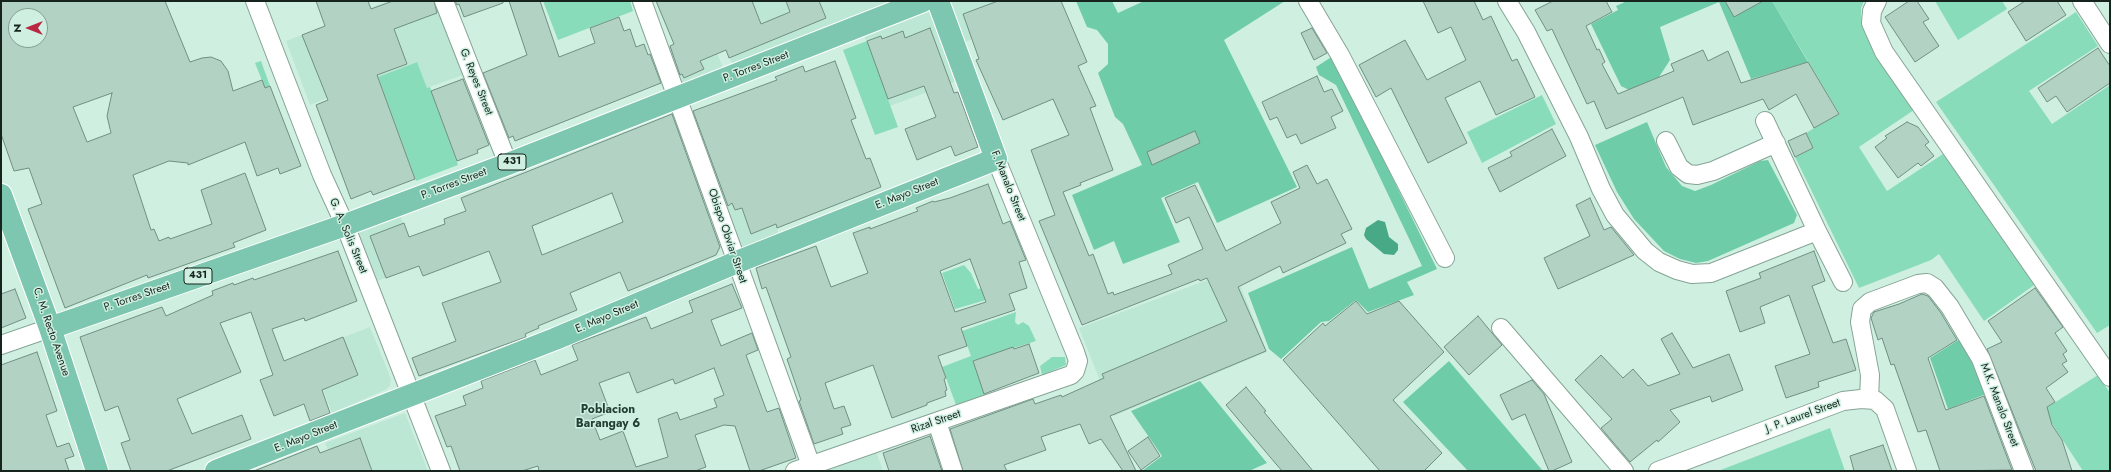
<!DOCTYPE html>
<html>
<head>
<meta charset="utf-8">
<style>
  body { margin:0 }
  #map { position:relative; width:2111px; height:472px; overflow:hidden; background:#cff0e1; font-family:Jost,sans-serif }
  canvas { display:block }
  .frame { position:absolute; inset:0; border:2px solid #17241e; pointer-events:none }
  .north { position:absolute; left:8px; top:8px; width:40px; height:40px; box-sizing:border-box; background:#cff0e1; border:1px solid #859e93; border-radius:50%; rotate:270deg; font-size:11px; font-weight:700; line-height:16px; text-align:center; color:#17241e }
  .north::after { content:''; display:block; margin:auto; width:14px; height:18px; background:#b92743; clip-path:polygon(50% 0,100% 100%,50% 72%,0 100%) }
</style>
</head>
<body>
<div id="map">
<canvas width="2111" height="472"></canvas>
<div class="frame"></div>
<div class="north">N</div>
</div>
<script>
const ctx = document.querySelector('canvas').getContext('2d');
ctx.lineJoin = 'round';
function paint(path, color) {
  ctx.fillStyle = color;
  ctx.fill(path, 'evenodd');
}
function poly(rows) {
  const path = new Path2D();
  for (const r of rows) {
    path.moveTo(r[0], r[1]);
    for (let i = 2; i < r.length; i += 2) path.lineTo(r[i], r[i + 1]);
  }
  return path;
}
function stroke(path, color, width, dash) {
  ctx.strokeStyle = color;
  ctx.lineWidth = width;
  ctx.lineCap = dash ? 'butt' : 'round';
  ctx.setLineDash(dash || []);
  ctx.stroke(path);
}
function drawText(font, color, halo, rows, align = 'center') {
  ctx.font = font + ' Jost,sans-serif';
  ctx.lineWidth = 3;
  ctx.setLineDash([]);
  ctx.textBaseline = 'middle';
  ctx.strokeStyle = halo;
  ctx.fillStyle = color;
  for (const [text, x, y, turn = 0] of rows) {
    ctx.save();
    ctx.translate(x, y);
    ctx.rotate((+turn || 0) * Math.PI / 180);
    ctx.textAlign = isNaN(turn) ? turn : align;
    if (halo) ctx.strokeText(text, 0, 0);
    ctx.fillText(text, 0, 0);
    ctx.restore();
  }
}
paint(poly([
  [388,1,443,1,471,72,427,88,416,62,310,105,286,41],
  [707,1,896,1,736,74],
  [937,1,960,80,890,106,861,27],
  [939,1,1002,1,1011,24,955,46],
  [708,30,727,78,679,97,662,49],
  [745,141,782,243,737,261,700,157],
  [397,207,419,266,369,284,347,226],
  [1234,270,1267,352,1114,416,1079,328],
  [370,327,391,379,390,386,385,390,332,413,308,351],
  [405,413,428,471,340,471,332,448,328,450,325,443],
  [874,446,883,471,815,471]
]), '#bde7d5');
paint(poly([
  [543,1,630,1,633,11,558,40],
  [1772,1,1864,1,1861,8,1861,23,1866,35,1893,81,1914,110,1859,147,1887,191,1943,154,2037,283,1984,321,1939,254,1931,260,1859,288,1795,157,1813,148,1806,133,1839,113],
  [1935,1,2002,1,2007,9,1958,40],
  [2076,12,2098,46,2029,91,2052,124,2110,85,2110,325,2097,333,1936,102],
  [867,41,898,127,875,135,843,50],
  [261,61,270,86,265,88,255,63],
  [417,62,427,88,430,87,458,165,416,181,378,77],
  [1542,95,1556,124,1482,163,1467,132],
  [964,265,971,273,978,289,982,288,986,300,955,309,942,273],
  [1016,312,1015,322,1018,325,1023,322,1029,326,1036,341,973,361,985,395,956,405,942,367,971,356,962,331],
  [1052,357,1065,357,1066,365,1042,375,1040,366],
  [2098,375,2110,393,2110,471,2083,471,2043,410],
  [1830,428,1845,471,1718,471]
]), '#89dcba');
paint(poly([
  [1076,1,1112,1,1118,13,1144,1,1285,1,1224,40,1297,187,1217,223,1198,182,1161,198,1180,242,1123,264,1114,241,1094,250,1072,195,1142,165,1123,124,1115,117,1098,73,1108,64,1108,44,1097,30,1087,27],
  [1627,1,1772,1,1808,62,1751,79,1719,2,1660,27,1670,60,1659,77,1629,90,1621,86,1591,24,1618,10,1616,6],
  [1333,56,1437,269,1407,282,1414,295,1368,312,1356,300,1329,321,1321,322,1281,359,1269,349,1248,293,1352,247,1369,289,1422,266,1336,85,1319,75,1316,67],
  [1647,122,1666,167,1682,186,1695,191,1711,185,1760,161,1768,160,1797,215,1794,223,1708,261,1696,263,1680,259,1664,251,1634,219,1617,192,1595,145],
  [1960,339,1970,355,1986,394,1948,409,1930,358],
  [1449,361,1543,471,1468,471,1403,402],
  [1200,381,1267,463,1249,471,1142,471,1162,456,1131,411]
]), '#6ecda8');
paint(poly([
  [1378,220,1385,222,1389,237,1398,244,1398,250,1394,255,1384,254,1366,239,1364,235,1366,228]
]), '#47a985');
const building = poly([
  [1,1,165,1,190,62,202,58,211,57,221,61,228,71,233,91,262,80,265,88,270,86,301,166,280,174,278,168,257,176,245,142,188,165,188,163,169,161,133,175,151,230,154,229,159,241,169,237,170,239,212,224,201,190,245,173,266,230,233,243,235,247,148,278,147,275,65,308,28,209,42,204,29,168,14,171,1,134,1,1],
  [16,16,40,16,40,40,16,40,16,16],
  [112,93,107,116,111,133,87,142,73,107,112,93],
  [316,1,368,1,371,9,393,1,434,1,437,13,394,29,407,64,377,75,415,179,373,195,371,191,351,199,316,105,328,100,302,35,325,26,316,1],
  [455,1,503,1,503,3,464,17,459,4,457,5,455,1],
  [509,1,540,1,559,57,595,43,590,28,619,17,624,31,630,29,636,47,644,44,648,55,650,54,661,83,515,141,513,136,509,138,483,73,527,55,509,1],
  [656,1,752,1,761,24,790,12,786,1,819,1,826,18,729,58,726,50,700,61,704,69,684,78,682,74,680,75,670,46,674,44,656,1],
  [998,1,1061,1,1087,62,1078,66,1096,106,1090,108,1113,170,1080,183,1081,185,1063,192,1089,256,1093,254,1108,294,1113,292,1114,295,1172,274,1168,265,1203,249,1189,217,1176,223,1165,198,1195,185,1226,251,1281,223,1271,202,1300,188,1293,172,1307,165,1317,184,1327,179,1352,229,1341,234,1346,243,1283,273,1280,266,1238,287,1266,351,1110,416,1136,471,1123,471,1101,439,1089,444,1080,424,1041,437,1046,450,1004,465,1007,471,963,471,950,429,1033,399,1035,404,1061,395,1062,397,1104,378,1102,374,1227,321,1207,278,1200,281,1199,279,1082,325,1039,221,1055,215,1031,150,1069,135,1053,99,1003,120,976,60,979,59,963,14,998,1],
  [1423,1,1474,1,1483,20,1491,16,1512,61,1517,59,1535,97,1496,115,1480,81,1445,98,1467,143,1428,163,1391,88,1376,97,1359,65,1405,40,1427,80,1466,60,1451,27,1438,33,1423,1],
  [1553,1,1606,1,1612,12,1586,26,1597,50,1599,49,1605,62,1602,64,1618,94,1674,71,1671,64,1703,50,1708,61,1728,51,1741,83,1808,62,1839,114,1814,128,1796,94,1769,110,1763,99,1693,125,1683,97,1606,129,1594,101,1587,104,1552,29,1547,31,1535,10,1553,1],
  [1725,1,1763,1,1734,17,1725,1],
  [1909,1,1917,1,1929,19,1923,22,1939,46,1915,62,1885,17,1909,1],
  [2025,1,2057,1,2066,15,2026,41,2008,12,2025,1],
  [930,28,954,93,958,92,978,147,955,156,951,146,917,160,905,129,936,117,924,86,888,99,867,41,881,36,882,39,903,31,905,38,930,28],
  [1312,28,1327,53,1314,60,1301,33,1312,28],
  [2098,48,2110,66,2110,83,2067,112,2056,96,2047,102,2038,88,2098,48],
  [835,61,856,118,851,120,866,159,870,158,881,187,777,228,776,224,751,234,742,208,735,210,732,203,728,206,693,111,777,80,775,77,803,66,805,72,835,61],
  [1317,76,1324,92,1332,89,1343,111,1331,117,1336,128,1301,144,1296,134,1287,138,1277,117,1270,120,1262,102,1317,76],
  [463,79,489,145,477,150,478,153,457,161,431,91,463,79],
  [672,114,720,247,716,255,628,291,620,272,570,293,577,310,538,326,539,328,525,334,526,337,419,376,412,358,456,341,442,303,501,282,489,251,423,276,419,266,386,278,370,236,404,223,409,237,445,224,444,219,466,211,461,198,672,114],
  [612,193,623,222,542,255,532,226,612,193],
  [1907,122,1918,127,1929,142,1925,145,1934,156,1921,166,1918,163,1898,178,1875,147,1887,138,1885,136,1907,122],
  [1552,129,1566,156,1500,192,1488,168,1512,156,1510,152,1552,129],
  [1195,131,1200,143,1152,165,1147,152,1195,131],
  [1806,133,1813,148,1795,157,1788,141,1806,133],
  [988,184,1003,224,1010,221,1026,260,1019,262,1027,288,1009,294,1015,310,961,328,967,346,938,356,946,378,944,379,947,390,945,391,946,396,927,403,927,405,892,418,873,365,825,383,834,409,844,406,851,425,841,428,843,434,814,444,799,401,801,400,787,359,791,357,766,287,762,289,756,268,816,246,831,287,868,273,853,233,870,227,870,229,918,211,916,208,933,201,934,202,950,198,988,184],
  [970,259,986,302,955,312,940,271,970,259],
  [1590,198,1604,230,1611,227,1634,255,1558,289,1544,258,1590,236,1576,205,1590,198],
  [338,251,357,301,305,321,304,318,272,329,284,361,343,337,358,375,322,390,330,413,310,421,304,404,274,416,260,380,273,375,251,312,220,323,241,372,177,399,192,434,242,415,251,439,167,471,131,471,121,443,130,440,118,406,105,411,80,337,162,307,166,316,213,295,212,291,233,283,234,285,253,278,254,280,338,251],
  [1814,251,1825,281,1812,286,1833,343,1846,339,1856,370,1818,382,1819,387,1786,398,1775,366,1810,354,1789,295,1760,307,1765,323,1740,332,1726,291,1761,278,1759,273,1814,251],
  [732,284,742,308,711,320,721,346,752,333,758,350,746,355,767,412,779,408,796,458,759,471,750,471,735,426,724,425,695,435,706,467,695,471,539,471,538,466,522,471,460,471,451,446,447,447,435,416,466,405,463,396,483,388,481,381,535,360,541,375,578,360,572,345,646,317,651,329,693,312,689,301,732,284],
  [714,368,724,395,714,399,717,407,680,420,677,412,658,419,668,457,636,467,623,431,600,440,592,419,610,412,599,383,629,372,637,393,673,379,675,384,714,368],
  [2035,288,2063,327,2055,333,2067,351,2063,354,2067,361,2062,364,2068,372,2046,388,2055,402,2047,407,2052,425,2062,440,2072,471,2036,471,1987,349,2002,342,1988,321,2035,288],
  [15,289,26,318,1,328,1,294,15,289],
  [1922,294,1928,296,1941,313,1957,340,1928,358,1945,408,1946,410,1984,396,2012,470,1940,471,1926,430,1918,432,1894,364,1891,365,1882,338,1878,340,1871,318,1874,312,1899,304,1922,294],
  [1356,301,1367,314,1399,301,1444,352,1393,400,1442,453,1424,471,1380,471,1283,360,1323,323,1325,326,1356,301],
  [1478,316,1502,345,1469,375,1444,347,1478,316],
  [1672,333,1693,368,1729,354,1743,390,1712,402,1710,396,1670,410,1680,422,1658,442,1657,440,1630,462,1601,428,1612,419,1575,380,1601,355,1623,378,1633,369,1648,386,1680,374,1661,339,1672,333],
  [1029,344,1039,373,984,394,973,361,1013,347,1014,349,1029,344],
  [37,352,57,411,46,415,57,447,69,443,74,456,65,459,69,471,1,471,1,365,37,352],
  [1532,380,1544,394,1572,462,1552,471,1549,471,1525,414,1512,420,1500,395,1532,380],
  [1246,387,1266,411,1264,412,1313,471,1282,471,1226,405,1246,387],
  [930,436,942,471,889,471,883,453,930,436],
  [1148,437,1160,456,1141,470,1128,451,1148,437],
  [360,438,372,471,254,471,317,446,320,453,360,438],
  [1883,445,1892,471,1854,471,1850,456,1883,445]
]);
paint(building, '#b2d3c4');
stroke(building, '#708f81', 1);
const minor = poly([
  [255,1,322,175,345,225,441,471],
  [444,1,508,164],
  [642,1,813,471],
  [1308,1,1340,55,1445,258],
  [1507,1,1526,32,1579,137,1601,189,1615,215,1645,251,1659,262,1677,270,1692,274,1711,273,1817,231],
  [1877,1,1872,11,1871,23,1884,52,2110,377],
  [2082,1,2110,44],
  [1765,121,1817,231,1843,282],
  [1666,141,1679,167,1688,174,1697,175,1713,171,1776,143],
  [1501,328,1624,471],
  [1,345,50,328],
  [1869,399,1870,375,1860,322,1862,309,1870,302,1918,284,1927,283,1935,288,1950,307,1981,359,2024,471],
  [937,422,953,471],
  [795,471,1071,375,1075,371,1078,361,1075,352,996,159],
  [1658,471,1843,401,1861,399,1875,400,1885,409,1907,471]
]);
const major = poly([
  [1,195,50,328,97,471],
  [50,328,345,225,508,164,923,1],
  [216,471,555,339,737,262,996,159,938,1]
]);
stroke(minor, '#85a496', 20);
stroke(major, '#fff', 24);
stroke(minor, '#fff', 18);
stroke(major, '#7dc6af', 22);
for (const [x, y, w] of [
  [512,162,28],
  [198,276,28]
]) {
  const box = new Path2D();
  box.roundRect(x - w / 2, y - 8, w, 16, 3);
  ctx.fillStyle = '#cff0e1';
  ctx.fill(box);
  stroke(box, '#17241e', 1);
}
drawText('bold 10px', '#17241e', null, [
  ["431",512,162],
  ["431",198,276]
]);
drawText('11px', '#17241e', '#cff0e1', [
  ["P. Torres Street",756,67,-21],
  ["G. Reyes Street",476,82,68],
  ["P. Torres Street",454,184,-21],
  ["F. Manalo Street",1008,186,68],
  ["E. Mayo Street",907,194,-22],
  ["G. A. Solis Street",348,236,67],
  ["Obispo Obviar Street",727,236,71],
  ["P. Torres Street",137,297,-19],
  ["E. Mayo Street",607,317,-23],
  ["C. M. Recto Avenue",51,332,71],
  ["M.K. Manalo Street",1999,405,69],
  ["J. P. Laurel Street",1803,416,-20],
  ["Rizal Street",936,422,-19],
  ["E. Mayo Street",306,437,-22]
]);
drawText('bold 12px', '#233f34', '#cff0e1', [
  ["Poblacion",608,410],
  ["Barangay 6",608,424]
]);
</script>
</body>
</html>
